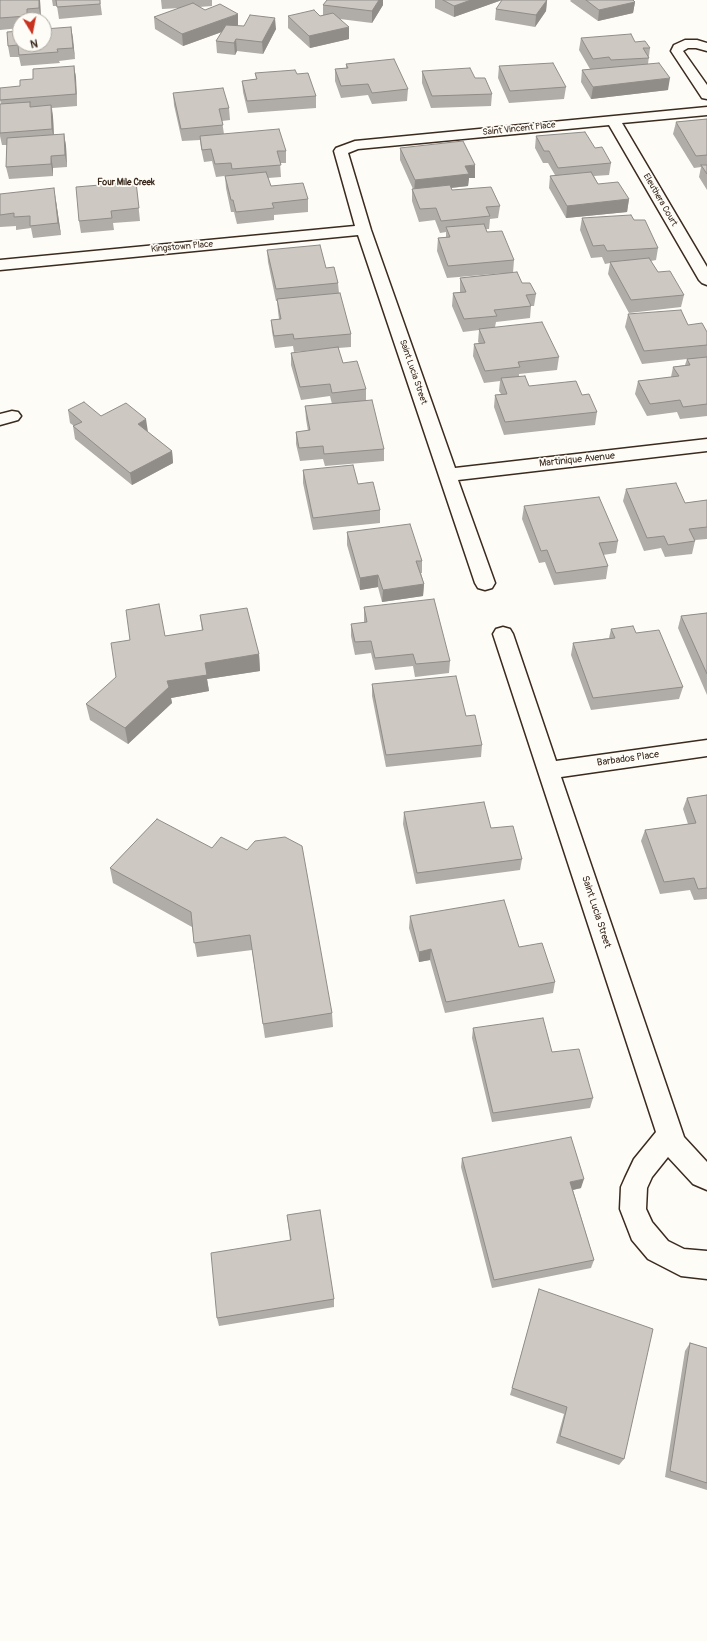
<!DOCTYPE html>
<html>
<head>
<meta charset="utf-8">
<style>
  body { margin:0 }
  #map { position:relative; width:707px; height:1641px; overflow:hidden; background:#fdfcf7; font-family:Pangolin,sans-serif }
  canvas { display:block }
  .north { position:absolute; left:12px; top:12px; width:40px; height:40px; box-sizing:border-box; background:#fdfcf7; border:1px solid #afa8a0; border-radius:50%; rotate:170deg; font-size:11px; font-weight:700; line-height:16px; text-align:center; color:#3b2a1e }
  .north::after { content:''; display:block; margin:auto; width:14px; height:18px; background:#c8321e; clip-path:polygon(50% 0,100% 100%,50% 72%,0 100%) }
</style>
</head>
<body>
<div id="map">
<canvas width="707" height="1641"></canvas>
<div class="north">N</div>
</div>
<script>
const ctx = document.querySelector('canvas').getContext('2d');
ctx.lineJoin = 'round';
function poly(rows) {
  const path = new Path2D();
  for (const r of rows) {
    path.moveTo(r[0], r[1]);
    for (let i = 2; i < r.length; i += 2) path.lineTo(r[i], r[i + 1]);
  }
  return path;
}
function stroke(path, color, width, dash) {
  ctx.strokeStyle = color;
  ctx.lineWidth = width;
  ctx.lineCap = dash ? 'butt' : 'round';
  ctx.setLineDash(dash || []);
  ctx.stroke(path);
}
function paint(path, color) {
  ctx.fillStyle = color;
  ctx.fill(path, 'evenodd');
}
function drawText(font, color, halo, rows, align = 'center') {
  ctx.font = font + ' Pangolin,sans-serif';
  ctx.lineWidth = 3.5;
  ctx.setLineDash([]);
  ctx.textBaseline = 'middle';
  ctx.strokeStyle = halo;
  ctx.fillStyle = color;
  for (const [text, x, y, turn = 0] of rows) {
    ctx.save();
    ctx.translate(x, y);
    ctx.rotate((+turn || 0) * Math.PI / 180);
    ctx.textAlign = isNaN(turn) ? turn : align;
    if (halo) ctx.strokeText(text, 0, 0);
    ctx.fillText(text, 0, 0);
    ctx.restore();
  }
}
const minor = poly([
  [685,40,697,40,707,43,707,51,696,48,688,48,683,51,707,85,707,99,702,98,671,51,674,45,685,40],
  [707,107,707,115,622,123,707,267,707,285,702,283,699,280,609,125,358,149,348,153,371,230,455,468,707,439,707,451,458,480,495,583,492,588,485,590,478,588,475,583,358,235,0,270,0,260,355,226,334,151,336,148,355,141,707,107],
  [12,411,18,412,21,416,18,420,0,425,0,414,12,411],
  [503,627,510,629,513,634,556,761,707,740,707,756,561,777,684,1137,707,1162,707,1190,693,1184,668,1157,652,1177,647,1188,646,1209,652,1222,668,1241,684,1249,707,1251,707,1279,681,1276,648,1259,632,1240,620,1209,621,1187,625,1178,634,1159,656,1132,493,634,496,629,503,627]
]);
stroke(minor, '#3b2a1e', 3);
paint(minor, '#fdfcf7');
paint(poly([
  [0,0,40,0,41,20,20,20,20,28,0,30],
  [52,0,100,0,102,15,59,19,57,6,53,6],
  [161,0,212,0,212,6,199,7,238,26,276,29,263,54,237,51,235,55,217,53,216,41,222,32,183,46,155,29,154,17,180,8,162,9],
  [327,0,383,0,383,5,372,23,340,19,349,39,310,48,288,28,288,16,320,16,323,15,323,5],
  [435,0,502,0,454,17,435,8],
  [547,0,546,11,535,27,495,20,496,9],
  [571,0,633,0,635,2,633,13,598,21,570,1],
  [71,27,75,59,59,61,60,63,21,66,19,57,10,57,8,46],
  [581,38,635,42,650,48,648,64,668,90,591,99,581,82,582,70,590,69,579,50],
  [346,64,408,89,407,101,372,104,368,95,341,98,335,81,335,69,346,68],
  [74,66,76,78,77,106,52,108,53,117,54,135,64,134,66,146,67,167,53,168,53,176,9,179,6,167,7,145,2,145,0,136,0,104,1,104,0,100,20,86,33,79],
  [499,66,566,87,564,99,509,103,498,78],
  [422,71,475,78,492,94,491,106,431,108,422,83],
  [255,73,297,74,316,96,316,108,248,113,243,92,242,81,256,79],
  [173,93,229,108,230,120,222,121,224,134,286,151,286,163,280,163,281,177,268,178,271,186,308,199,308,212,274,215,274,220,237,224,234,212,231,212,226,188,225,176,232,175,216,177,212,161,204,162,201,148,200,140,182,141,174,105],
  [707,119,707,190,699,177,701,167,694,168,673,134,676,122],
  [536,136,595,148,611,163,609,175,594,176,598,184,629,199,627,212,566,218,549,188,550,176,555,175,548,163,543,163,535,148],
  [400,148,475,178,469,178,468,186,451,188,452,190,500,206,498,218,490,219,489,229,486,229,487,232,514,260,513,273,522,283,536,294,534,306,531,306,530,318,496,322,495,327,559,357,557,370,519,374,519,377,529,386,582,395,597,412,595,425,504,435,494,407,495,395,501,394,499,391,500,381,484,383,473,356,474,344,479,343,478,342,479,330,463,332,452,306,453,293,460,292,460,278,505,273,447,278,437,251,438,238,446,237,446,232,440,233,435,220,419,222,412,201,412,189,413,189,400,160],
  [136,182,140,221,113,223,114,230,81,233,79,221],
  [0,194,56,201,61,235,33,238,31,228,16,230,16,226,0,227],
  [582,218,634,220,658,248,656,260,651,261,658,272,684,295,681,307,629,313,608,274,610,263,605,264,602,257,591,258,580,230],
  [267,250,326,268,338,283,339,293,351,334,351,347,338,348,343,363,366,389,366,401,384,449,384,461,325,466,323,459,300,461,296,444,296,432,308,431,306,419,305,406,332,404,330,396,301,400,291,365,291,353,316,350,294,352,293,346,275,348,272,332,271,320,279,319,278,311,277,301,276,301,268,262],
  [628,314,688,325,707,332,707,416,680,419,677,412,647,416,635,394,638,381,671,377,673,367,685,365,687,359,642,364,625,327],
  [68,410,101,416,148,432,172,451,173,463,132,485,75,439,73,426,74,426,70,423],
  [303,470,358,484,380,510,380,523,313,530,303,483],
  [626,489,685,503,707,500,707,539,695,540,695,541,692,554,665,557,661,548,644,551,623,501],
  [524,506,618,541,616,553,603,555,608,566,606,579,554,585,545,562,539,563,522,519],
  [347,532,422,561,422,573,421,573,424,584,423,596,382,602,378,587,360,590,347,545],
  [364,607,450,661,449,673,415,677,413,666,375,670,371,653,355,655,351,636,351,624,364,623],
  [707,613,707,695,678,628,681,616],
  [200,615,259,654,260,671,207,679,209,691,171,698,172,703,128,744,90,720,86,704,165,636,202,631],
  [611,629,636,633,683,687,679,699,591,710,571,655,573,643,609,638],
  [372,684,466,716,482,745,481,757,386,767,372,696],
  [707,795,707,899,694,900,690,890,660,894,641,841,645,830,688,824,683,809,687,798],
  [404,812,491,828,522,859,520,870,416,884,403,824],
  [157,819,332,1013,333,1027,265,1038,252,950,197,957,192,927,113,883,110,868],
  [410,916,519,947,555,982,553,993,445,1013,430,960,419,962,409,928],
  [473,1028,593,1098,590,1108,492,1122,472,1038],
  [462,1158,581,1188,573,1190,594,1260,591,1268,492,1288,461,1167],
  [287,1215,334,1299,334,1307,219,1326,217,1318,290,1240],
  [539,1289,624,1459,619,1465,556,1443,564,1414,510,1395],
  [690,1343,707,1348,707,1490,665,1477,685,1351]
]), '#b0aca7');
paint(poly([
  [39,0,40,0,41,20,39,8],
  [379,0,383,0,383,5,372,23,372,11],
  [471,0,502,0,454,17,454,6],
  [547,0,546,11,535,27,536,15],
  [635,2,633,13,598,21,599,10],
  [238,14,238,26,183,46,182,34],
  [275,18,276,29,263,54,262,42],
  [71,27,73,38,75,59,73,48],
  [349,27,349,39,310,48,309,36],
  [236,39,237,51,235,55,234,43],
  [74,66,76,78,77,106,76,94],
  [670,78,668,90,591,99,593,87],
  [51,105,53,117,54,141,52,129],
  [64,134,66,146,67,167,65,155],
  [51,156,53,168,53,176,51,164],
  [475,165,475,178,469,178,468,186,414,192,415,180,465,166],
  [54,188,56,201,61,235,58,223],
  [629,199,627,212,566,218,567,206],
  [146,419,148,432,140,437,138,424],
  [172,451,173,463,132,485,130,473],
  [378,575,378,587,360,590,360,578],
  [424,584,423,596,382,602,383,590],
  [259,654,260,671,207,679,209,691,171,698,172,703,128,744,125,728,167,681,205,663],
  [431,949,430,960,419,962,419,952],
  [584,1179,581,1188,568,1191,570,1182]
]), '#908c88');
const building = poly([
  [0,0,39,0,39,8,27,9,27,16,0,18,0,0],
  [56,0,100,0,100,4,57,7,56,0],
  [327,0,379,0,372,11,323,5,327,0],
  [443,0,471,0,454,6,443,0],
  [502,0,547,0,536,15,496,9,502,0],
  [586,0,633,0,635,2,599,10,586,0],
  [193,3,205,10,220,4,238,14,182,34,154,17,193,3],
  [314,10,320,16,333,13,349,27,309,36,288,16,314,10],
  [250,15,275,18,262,42,236,39,234,43,216,41,226,25,244,26,250,15],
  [71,27,73,48,57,49,58,52,19,55,18,45,8,46,7,32,20,31,20,44,44,44,44,29,71,27],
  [631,34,635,42,645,41,650,48,643,48,649,58,611,60,609,57,593,59,581,38,631,34],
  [394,59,408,89,372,93,368,84,341,86,335,69,348,68,346,64,394,59],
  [553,63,566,87,510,91,499,66,553,63],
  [659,63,670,78,593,87,582,70,659,63],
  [74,66,76,94,0,100,0,88,20,86,20,80,33,79,33,69,74,66],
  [470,68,475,78,485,78,492,94,432,96,422,71,470,68],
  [295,70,297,74,308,73,316,96,247,101,242,81,257,79,255,73,295,70],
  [223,88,229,108,219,109,223,125,181,129,173,93,223,88],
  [30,102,30,107,51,105,52,129,0,133,0,104,30,102],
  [707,119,707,155,696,156,676,122,707,119],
  [279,129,286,151,277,151,281,165,232,169,231,163,215,164,211,149,202,150,200,136,279,129],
  [585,132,595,148,602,147,611,163,558,168,549,151,544,151,536,136,585,132],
  [64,134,65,155,51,156,51,164,6,167,7,138,64,134],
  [463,141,475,165,465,166,469,174,415,180,400,148,463,141],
  [701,165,707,165,707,174,701,165],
  [266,172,271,186,303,183,308,199,272,203,274,208,236,212,233,200,231,200,225,176,266,172],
  [591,172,598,184,618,182,629,199,567,206,550,176,591,172],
  [136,182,139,208,111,211,112,218,79,221,76,187,136,182],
  [450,185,452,190,491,187,500,206,486,207,490,216,441,221,436,208,420,209,412,189,450,185],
  [54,188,58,223,30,226,30,216,14,217,14,213,0,215,0,194,54,188],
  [631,215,634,220,645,220,658,248,607,251,604,245,593,246,582,218,631,215],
  [484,224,487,232,502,231,514,260,448,266,438,238,450,237,446,227,484,224],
  [320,245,326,268,334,267,338,283,276,289,267,250,320,245],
  [649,258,658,272,670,271,684,295,631,300,610,262,649,258],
  [517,272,522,283,530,283,536,294,526,295,531,306,494,310,497,316,464,319,453,293,466,292,460,278,517,272],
  [340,293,351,334,294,339,293,334,274,336,271,320,281,319,277,299,340,293],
  [681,310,688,325,702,323,707,332,707,345,644,351,628,314,681,310],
  [542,322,559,357,518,362,520,367,485,371,474,344,485,343,479,329,542,322],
  [338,347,343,363,357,361,366,389,332,393,330,384,300,387,291,353,338,347],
  [707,357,707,404,683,407,680,400,650,404,638,381,679,376,673,367,690,365,687,359,707,357],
  [525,376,529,386,576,381,582,395,589,394,597,412,505,422,495,395,507,394,501,378,525,376],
  [372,400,384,449,324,454,323,446,299,448,296,432,310,430,305,406,372,400],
  [84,402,101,416,126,403,146,419,138,424,172,451,130,473,73,426,82,422,68,410,84,402],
  [353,465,358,484,373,482,380,510,313,518,303,470,353,465],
  [676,483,685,503,707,500,707,527,689,529,695,541,668,545,664,536,647,538,626,489,676,483],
  [599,497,618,541,599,543,608,566,556,573,547,550,541,551,524,506,599,497],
  [410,524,422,561,416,561,424,584,383,590,378,575,360,578,347,532,410,524],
  [434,599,450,661,416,664,413,654,375,658,371,641,355,642,351,624,367,622,364,607,434,599],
  [159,604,165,636,203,630,200,615,247,608,259,654,205,663,207,675,167,681,169,687,125,728,86,704,116,677,111,643,130,640,126,610,159,604],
  [707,613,707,674,681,616,707,613],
  [633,626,636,633,659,630,683,687,593,698,573,643,615,638,611,629,633,626],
  [456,676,466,716,475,715,482,745,386,755,372,684,456,676],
  [707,795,707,888,698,889,694,878,664,882,645,830,696,823,687,798,707,795],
  [484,802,491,828,513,826,522,859,417,873,404,812,484,802],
  [157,819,212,848,221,837,247,850,255,841,285,837,302,846,332,1013,263,1024,250,935,194,943,191,912,110,868,157,819],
  [504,900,519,947,542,943,555,982,446,1002,431,949,419,952,410,916,504,900],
  [543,1018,552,1052,579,1049,593,1098,493,1113,473,1028,543,1018],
  [571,1137,584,1179,570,1182,594,1260,494,1280,462,1158,571,1137],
  [320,1210,334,1299,217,1318,211,1253,291,1240,287,1215,320,1210],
  [539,1289,653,1329,624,1459,560,1436,567,1407,512,1388,539,1289],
  [690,1343,707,1348,707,1483,670,1471,690,1343]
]);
paint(building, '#cdc8c2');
stroke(building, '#908c88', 1);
drawText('9px', '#3b2a1e', '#fdfcf7', [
  ["Saint Vincent Place",519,129,-6],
  ["Eleuthera Court",660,200,60],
  ["Kingstown Place",182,247,-5],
  ["Saint Lucia Street",413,372,71]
]);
drawText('bold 9px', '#3b2a1e', '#fdfcf7', [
  ["Four Mile Creek",126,183]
]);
drawText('10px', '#3b2a1e', '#fdfcf7', [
  ["Martinique Avenue",577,460,-6],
  ["Barbados Place",628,759,-8],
  ["Saint Lucia Street",596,912,72]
]);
</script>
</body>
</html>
